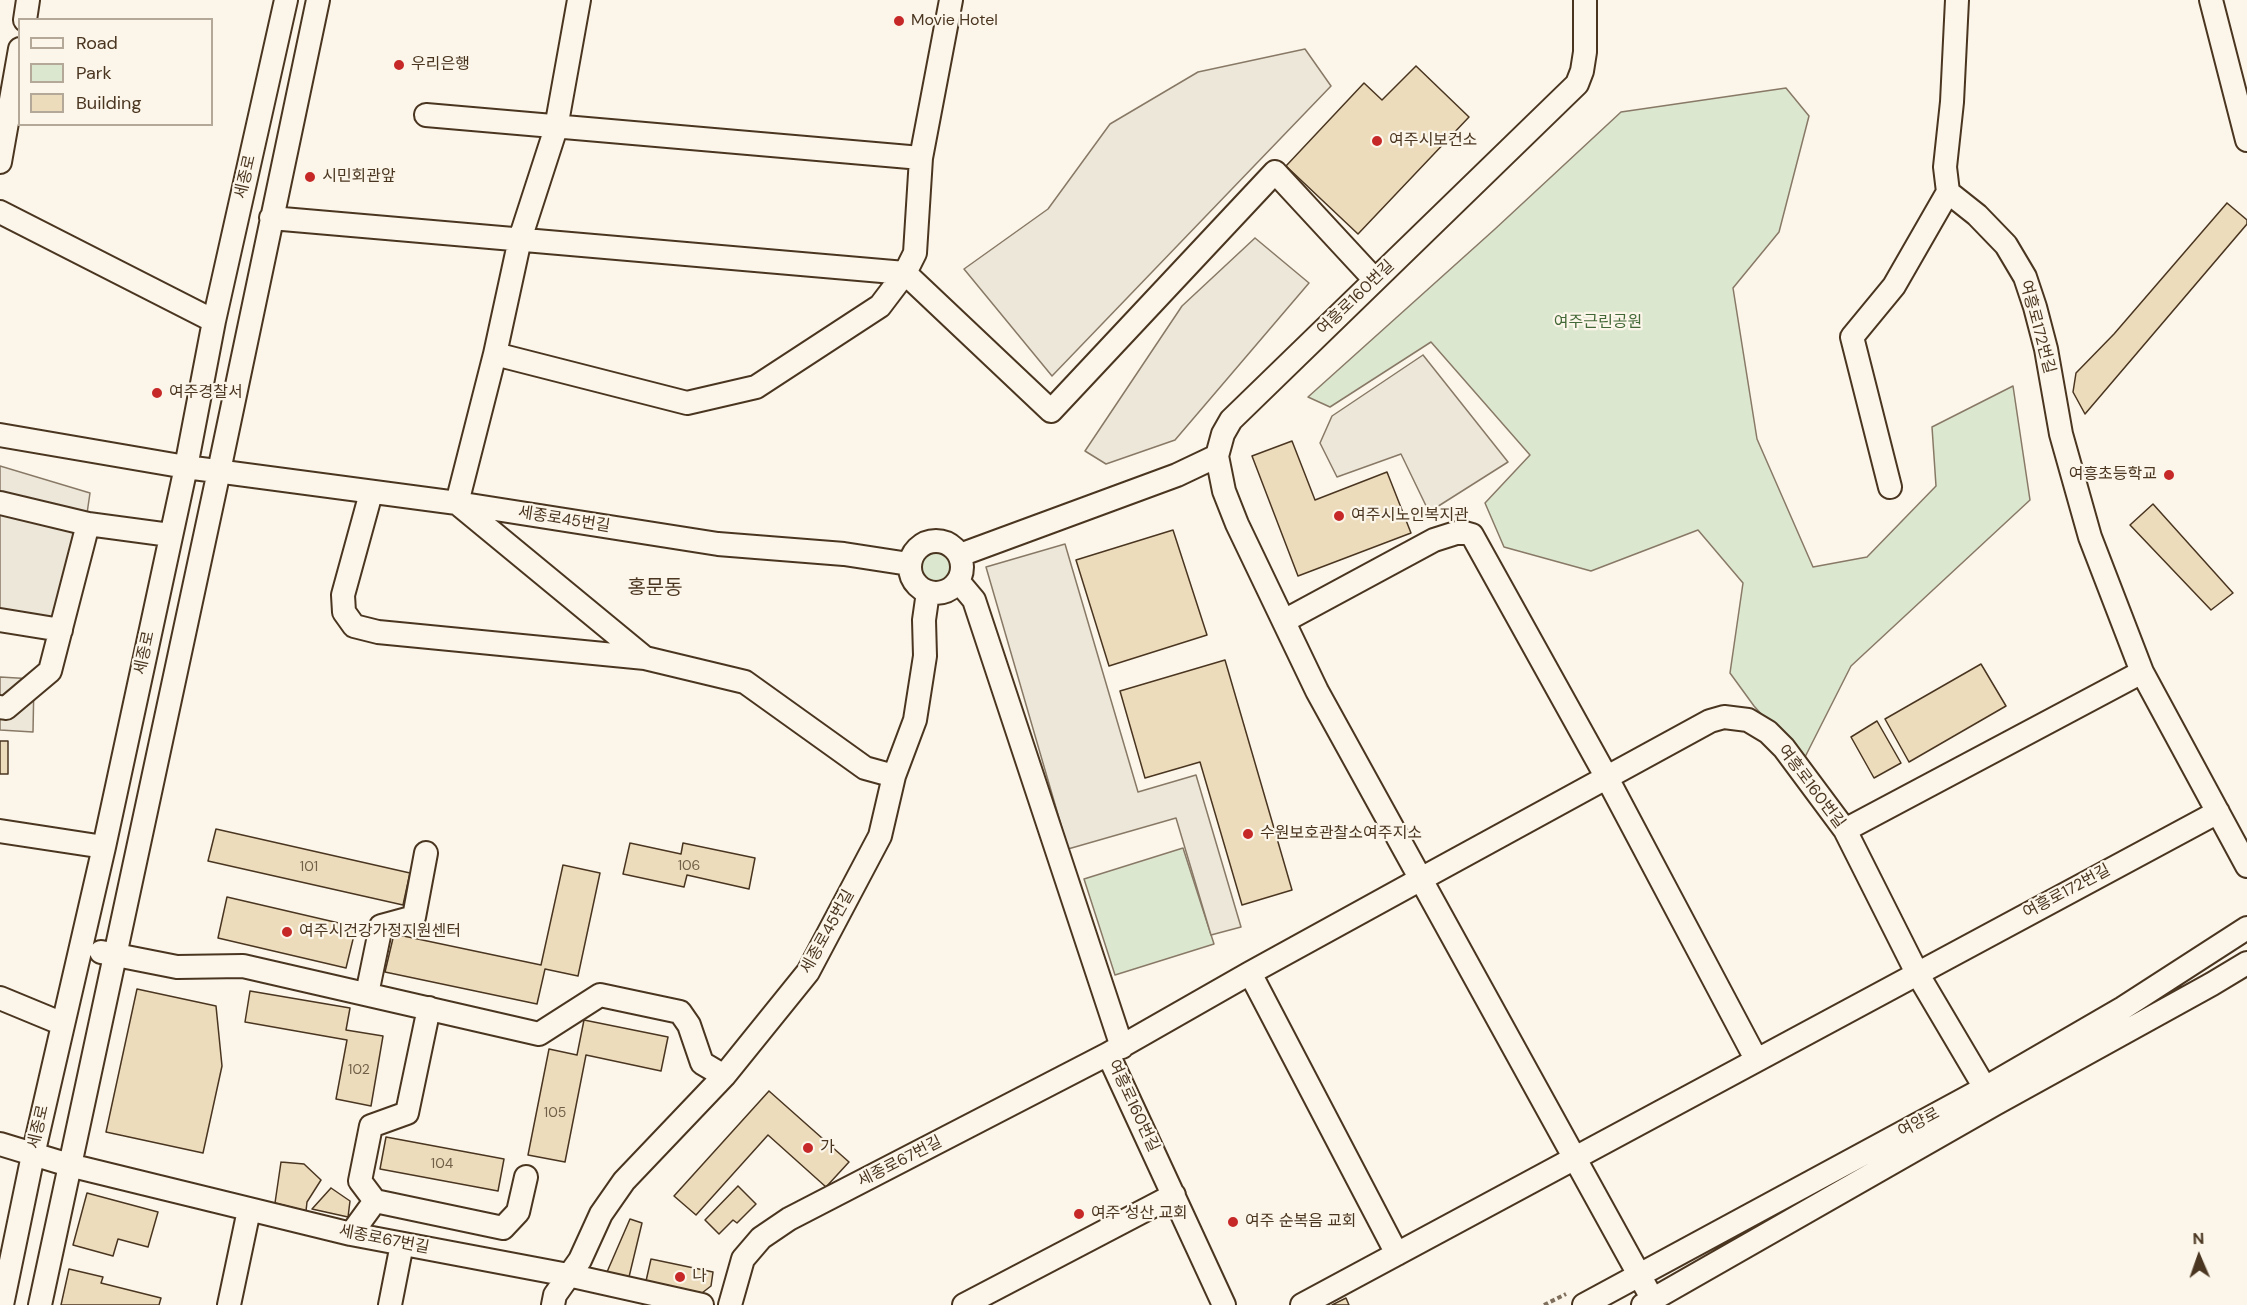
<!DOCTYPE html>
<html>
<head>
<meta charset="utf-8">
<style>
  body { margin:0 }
  #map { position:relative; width:2247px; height:1305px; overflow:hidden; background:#fbf6e9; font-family:"DM Sans",sans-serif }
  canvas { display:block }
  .legend { position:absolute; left:18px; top:18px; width:195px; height:108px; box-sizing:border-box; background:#fbf6e9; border:2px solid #b4a999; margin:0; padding:8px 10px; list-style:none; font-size:18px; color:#4a3520 }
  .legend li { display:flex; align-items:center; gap:12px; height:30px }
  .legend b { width:30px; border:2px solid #b4a999 }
  .north { position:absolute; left:2169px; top:1227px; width:60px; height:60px; -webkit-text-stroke:4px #fbf6e9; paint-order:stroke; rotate:358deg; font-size:16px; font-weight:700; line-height:24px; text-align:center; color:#4a3520 }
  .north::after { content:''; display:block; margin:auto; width:21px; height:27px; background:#4a3520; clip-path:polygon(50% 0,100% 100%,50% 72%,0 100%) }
</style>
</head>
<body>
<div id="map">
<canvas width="2247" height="1305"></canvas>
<ul class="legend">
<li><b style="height:8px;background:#fbf6e9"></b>Road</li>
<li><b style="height:16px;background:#dce7d0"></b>Park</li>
<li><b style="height:16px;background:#ecdcbc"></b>Building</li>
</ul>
<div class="north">N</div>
</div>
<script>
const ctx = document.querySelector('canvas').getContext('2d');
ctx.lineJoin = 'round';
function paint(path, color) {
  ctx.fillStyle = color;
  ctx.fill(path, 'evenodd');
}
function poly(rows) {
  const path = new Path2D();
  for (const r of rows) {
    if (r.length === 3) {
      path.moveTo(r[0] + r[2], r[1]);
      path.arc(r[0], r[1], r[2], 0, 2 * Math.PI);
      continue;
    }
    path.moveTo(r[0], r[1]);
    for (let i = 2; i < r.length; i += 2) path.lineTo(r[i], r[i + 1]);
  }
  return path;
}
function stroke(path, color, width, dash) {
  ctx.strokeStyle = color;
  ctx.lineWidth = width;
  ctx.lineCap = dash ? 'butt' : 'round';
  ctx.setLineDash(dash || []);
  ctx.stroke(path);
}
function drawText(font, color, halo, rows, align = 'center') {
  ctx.font = font + ' "DM Sans","Noto Sans KR",sans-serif';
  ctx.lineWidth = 4.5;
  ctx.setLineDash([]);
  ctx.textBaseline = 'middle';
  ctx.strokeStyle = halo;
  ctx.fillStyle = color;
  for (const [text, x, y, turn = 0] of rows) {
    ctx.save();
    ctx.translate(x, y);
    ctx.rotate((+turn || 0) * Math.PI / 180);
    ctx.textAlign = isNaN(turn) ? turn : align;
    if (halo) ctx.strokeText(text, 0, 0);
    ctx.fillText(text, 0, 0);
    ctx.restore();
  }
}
const green = poly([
  [1786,88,1809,116,1779,232,1733,288,1757,439,1813,567,1867,557,1936,486,1932,427,2013,386,2030,500,1851,666,1803,761,1754,706,1730,673,1743,583,1698,530,1591,571,1504,547,1485,503,1530,455,1431,342,1330,407,1308,397,1495,229,1621,112,1786,88],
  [936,567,17],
  [1183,848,1214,944,1115,975,1084,879,1183,848]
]);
paint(green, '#dce7d0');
stroke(green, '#887966', 1.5);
const parking = poly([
  [1305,49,1331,86,1052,376,964,269,1048,209,1110,124,1198,72,1305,49],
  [1255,238,1309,283,1175,440,1106,464,1085,451,1182,306,1255,238],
  [1423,355,1508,462,1429,512,1401,454,1337,477,1320,443,1332,416,1423,355],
  [0,466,90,493,70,629,44,636,0,632,0,466],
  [1065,544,1138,792,1196,775,1241,927,1211,935,1176,818,1068,849,986,567,1065,544],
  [0,677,34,679,33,732,0,730,0,677]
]);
paint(parking, '#ede7d9');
stroke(parking, '#887966', 1.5);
const building = poly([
  [1416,66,1469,117,1358,234,1286,166,1364,83,1382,100,1416,66],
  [2227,203,2247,220,2247,224,2085,414,2073,392,2076,373,2114,334,2227,203],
  [1292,441,1315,500,1387,472,1411,533,1298,576,1252,456,1292,441],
  [2153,504,2233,593,2211,610,2130,525,2153,504],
  [1173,530,1207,635,1109,666,1076,560,1173,530],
  [1225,660,1292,890,1242,905,1200,762,1145,778,1120,691,1225,660],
  [1981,664,2006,706,1909,762,1885,719,1981,664],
  [1877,721,1901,763,1874,778,1851,737,1877,721],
  [0,741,8,741,8,774,0,774,0,741],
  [216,829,410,873,403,905,208,861,216,829],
  [630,843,681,854,683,843,755,858,749,889,687,875,684,887,623,874,630,843],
  [563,865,600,873,578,976,545,969,537,1004,385,972,394,934,541,965,563,865],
  [227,897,356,927,346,968,218,938,227,897],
  [137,989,216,1006,222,1066,203,1153,106,1132,137,989],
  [250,991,350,1008,346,1030,383,1036,371,1106,336,1099,347,1040,245,1022,250,991],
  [584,1020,668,1037,661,1071,586,1055,565,1162,528,1155,549,1049,577,1055,584,1020],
  [769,1091,849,1162,826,1187,768,1135,696,1215,674,1196,769,1091],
  [386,1137,504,1159,498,1191,380,1169,386,1137],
  [281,1162,304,1164,321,1180,307,1202,306,1211,275,1203,281,1162],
  [738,1186,756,1204,737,1223,733,1220,719,1234,705,1220,738,1186],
  [331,1188,350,1201,348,1217,312,1209,331,1188],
  [87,1193,158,1212,148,1247,118,1239,113,1256,73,1245,87,1193],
  [630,1219,642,1223,629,1277,607,1272,630,1219],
  [651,1259,713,1272,711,1286,702,1293,646,1281,651,1259],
  [69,1269,103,1277,101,1283,161,1298,159,1305,61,1305,69,1269],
  [1346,1298,1349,1305,1332,1305,1346,1298]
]);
paint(building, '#ecdcbc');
stroke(building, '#4a3520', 1.5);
const minor = poly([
  [579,0,556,128,520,239,495,354,457,503,645,658,745,682,865,768,894,776],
  [1585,0,1585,52,1582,71,1577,84,1231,420,1223,434,1217,456,1224,491,1237,524,1317,691,1653,1300],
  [1957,0,1952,102,1945,167,1948,192,1977,215,2006,245,2025,277,2035,307,2046,349,2061,434,2090,537,2142,672,2247,866],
  [2211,0,2247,140],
  [25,20,28,0],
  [426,115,921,158],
  [0,162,20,49],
  [0,212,214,321],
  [271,218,905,273,1051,411,1275,172,1375,280],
  [495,354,687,403,756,387,880,306,905,273,915,253,921,158,951,0],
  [0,435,186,467,457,503,718,544,844,554,909,564],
  [1890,487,1852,337,1894,286,1948,192],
  [371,493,343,595,344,612,354,626,378,632,645,658],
  [0,503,88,524],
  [936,567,26],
  [960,555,1177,475,1217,456],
  [958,581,974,600,1122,1047],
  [0,620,61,630],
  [1284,621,1434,540,1456,533,1465,533,1472,535,1607,778,1756,1059],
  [0,707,6,708,50,671,88,524,170,535],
  [1845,830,2142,672],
  [0,831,104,847],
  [101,952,177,967,243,966,539,1034,600,995,680,1012,689,1025,702,1063,724,1076],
  [1250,973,1397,1254],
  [367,994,381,926,414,917,426,853],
  [0,998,63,1024],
  [429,1008,407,1113,371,1126,360,1181,375,1201,503,1228,518,1212,526,1177],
  [1108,1054,1224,1305],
  [0,1144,69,1165,351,1234,568,1275,702,1305],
  [351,1234,375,1201],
  [2,1305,33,1155,104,847,186,467,214,321,286,0],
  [40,1305,219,471,318,0],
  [229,1305,249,1210],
  [390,1305,402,1244],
  [553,1305,555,1295,580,1260,601,1214,624,1181,724,1076,808,972,880,836,894,776,915,720,925,656,924,620,928,592],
  [730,1305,743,1259,761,1238,789,1219,1108,1054,1250,973,1421,879,1710,721,1724,717,1748,720,1768,732,1784,748,1845,830,1917,973,1985,1088],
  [964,1305,1174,1195],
  [1302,1305,2218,812],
  [1584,1305,1985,1088,2123,1008,2247,928],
  [1643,1305,1995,1104,2212,984,2247,963]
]);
stroke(minor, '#4a3520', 26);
stroke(poly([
  [1544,1305,1566,1294]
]), '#7f6f5c', 4, [4.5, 3]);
stroke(minor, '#fbf6e9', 22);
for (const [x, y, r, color] of [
  [899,21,6,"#c62828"],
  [399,65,6,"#c62828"],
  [1377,141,6,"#c62828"],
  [310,177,6,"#c62828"],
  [157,393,6,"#c62828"],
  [2169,475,6,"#c62828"],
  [1339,516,6,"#c62828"],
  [1248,834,6,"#c62828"],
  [287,932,6,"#c62828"],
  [808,1148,6,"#c62828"],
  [1079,1214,6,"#c62828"],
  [1233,1222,6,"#c62828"],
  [680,1277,6,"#c62828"]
]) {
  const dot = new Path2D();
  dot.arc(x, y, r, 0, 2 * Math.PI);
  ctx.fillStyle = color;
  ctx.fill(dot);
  stroke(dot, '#fbf6e9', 2);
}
drawText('14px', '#725f47', null, [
  ["106",689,866],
  ["101",309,867],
  ["102",359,1070],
  ["105",555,1113],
  ["104",442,1164]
]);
drawText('16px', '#4a3520', '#fbf6e9', [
  ["Movie Hotel",911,21],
  ["우리은행",411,65],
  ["여주시보건소",1389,141],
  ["시민회관앞",322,177],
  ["여주경찰서",169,393],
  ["여흥초등학교",2157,475,"right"],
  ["여주시노인복지관",1351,516],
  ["수원보호관찰소여주지소",1260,834],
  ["여주시건강가정지원센터",299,932],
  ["가",820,1148],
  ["여주 성산 교회",1091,1214],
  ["여주 순복음 교회",1245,1222],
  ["나",692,1277]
], 'left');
drawText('16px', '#4a3520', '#fbf6e9', [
  ["세종로",246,177,-77],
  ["여흥로160번길",1356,298,-44],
  ["여흥로172번길",2037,327,75],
  ["세종로45번길",564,520,9],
  ["세종로",145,653,-78],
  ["여흥로160번길",1811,787,53],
  ["여흥로172번길",2067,892,-28],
  ["세종로45번길",828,932,-61],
  ["여흥로160번길",1133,1106,65],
  ["여양로",1919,1123,-28],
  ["세종로",39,1127,-77],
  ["세종로67번길",900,1162,-27],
  ["세종로67번길",384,1240,11]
]);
drawText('16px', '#436837', '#fbf6e9', [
  ["여주근린공원",1598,323]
]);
drawText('20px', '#4a3520', '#fbf6e9', [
  ["홍문동",655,589]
]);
</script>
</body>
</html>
